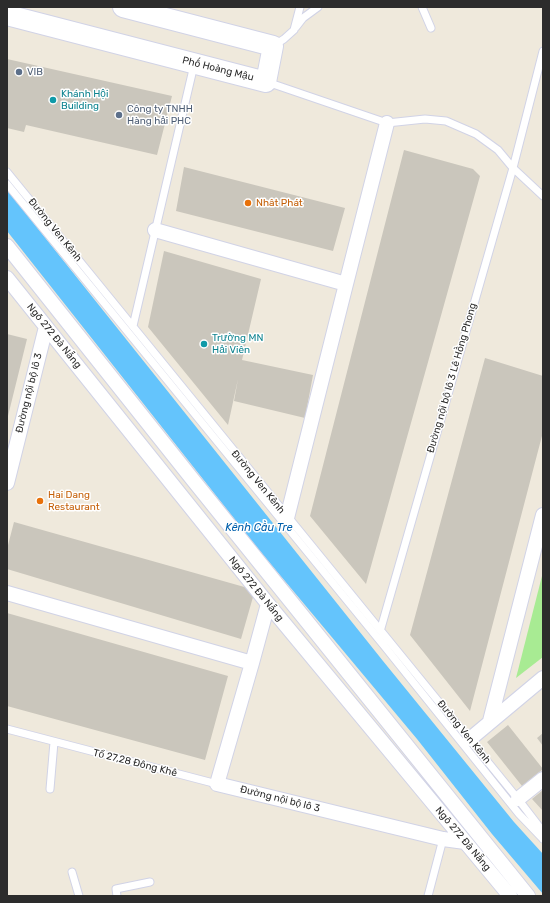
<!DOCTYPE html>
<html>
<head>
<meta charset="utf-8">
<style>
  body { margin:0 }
  #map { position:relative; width:550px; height:903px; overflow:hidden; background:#efe9dc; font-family:Rubik,sans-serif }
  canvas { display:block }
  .frame { position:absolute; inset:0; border:8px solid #2c2c2c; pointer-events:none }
</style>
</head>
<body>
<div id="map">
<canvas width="550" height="903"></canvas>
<div class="frame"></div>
</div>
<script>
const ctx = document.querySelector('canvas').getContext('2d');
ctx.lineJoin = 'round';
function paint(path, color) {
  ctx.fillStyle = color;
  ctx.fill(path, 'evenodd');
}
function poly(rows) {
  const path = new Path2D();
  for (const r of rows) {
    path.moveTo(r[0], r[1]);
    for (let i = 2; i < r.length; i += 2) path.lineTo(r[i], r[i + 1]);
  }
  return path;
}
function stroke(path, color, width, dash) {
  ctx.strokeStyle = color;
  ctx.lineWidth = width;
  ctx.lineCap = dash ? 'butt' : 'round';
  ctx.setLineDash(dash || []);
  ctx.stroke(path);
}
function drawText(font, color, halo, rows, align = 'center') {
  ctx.font = font + ' Rubik,sans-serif';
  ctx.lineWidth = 3;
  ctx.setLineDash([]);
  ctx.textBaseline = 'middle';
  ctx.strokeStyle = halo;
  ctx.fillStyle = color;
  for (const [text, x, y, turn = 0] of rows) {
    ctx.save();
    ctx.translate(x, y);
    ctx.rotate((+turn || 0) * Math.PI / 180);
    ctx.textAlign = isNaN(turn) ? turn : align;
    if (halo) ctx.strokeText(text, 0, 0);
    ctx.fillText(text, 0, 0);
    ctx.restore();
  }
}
paint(poly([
  [543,572,543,657,516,678]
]), '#a8eb93');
paint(poly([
  [7,190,383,661,514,822,543,854,543,894,492,834,417,739,259,550,7,231]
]), '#64c4fc');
paint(poly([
  [7,59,172,96,157,155,26,125,24,132,7,128],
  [404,150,473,169,480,176,366,584,310,516],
  [184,167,345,208,333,251,176,211],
  [164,251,261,279,242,360,313,375,305,418,234,401,238,379,228,425,148,327],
  [7,334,27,339,8,416,7,416],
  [485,358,543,376,543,432,470,711,410,635],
  [14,522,255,590,241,639,7,569,7,549],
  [7,613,228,676,205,760,7,706],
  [508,725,543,769,522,786,487,742],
  [543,733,543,746,537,738],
  [543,790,543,811,532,799]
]), '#cac6bc');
const lane = poly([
  [422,7,431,28],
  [296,27,303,18,318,7],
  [273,46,284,39,294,30,300,7],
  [267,82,387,123,425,119,446,121,476,134,498,150,513,168,543,51],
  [7,172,518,799,541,829,543,839],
  [7,184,385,647,519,814,543,839],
  [133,326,194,65],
  [381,628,513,168,543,196],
  [7,729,217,784],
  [50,789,54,742],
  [72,872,79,896],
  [117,896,116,889,150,882],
  [428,896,443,839]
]);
const street = poly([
  [155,230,346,284,287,518],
  [7,246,193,480,528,896],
  [7,278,268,604,510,896],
  [346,284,387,123],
  [7,483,46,327],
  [7,593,252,663],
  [268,604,252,663,217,784,443,839,465,842],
  [490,721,543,515],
  [470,739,543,678],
  [518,799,543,779]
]);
const secondary = poly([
  [7,15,266,82,273,46,123,7]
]);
stroke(lane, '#d1d3e6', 9);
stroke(street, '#d1d3e6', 16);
stroke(secondary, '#d1d3e6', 22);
stroke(lane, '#fff', 7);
stroke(street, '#fff', 14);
stroke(secondary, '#fff', 20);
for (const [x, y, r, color] of [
  [19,72,4,"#5c6f8a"],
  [53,100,4,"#0f9aa8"],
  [119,115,4,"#5c6f8a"],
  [248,203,4,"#e8710a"],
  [204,344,4,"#0f9aa8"],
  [40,501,4,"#e8710a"]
]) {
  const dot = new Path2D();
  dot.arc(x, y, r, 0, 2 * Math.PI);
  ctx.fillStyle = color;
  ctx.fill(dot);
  stroke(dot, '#fff', 1.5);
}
drawText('10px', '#2c2c2c', '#fff', [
  ["Phố Hoàng Mậu",218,69,14],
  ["Đường Ven Kênh",55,230,51],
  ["Ngõ 272 Đà Nẵng",54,336,51],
  ["Đường nội bộ lô 3 Lê Hồng Phong",452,378,-74],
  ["Đường nội bộ lô 3",29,393,-76],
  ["Đường Ven Kênh",258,482,51],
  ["Ngõ 272 Đà Nẵng",256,589,51],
  ["Đường Ven Kênh",464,732,51],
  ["Tổ 27,28 Đông Khê",135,763,14],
  ["Đường nội bộ lô 3",280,799,14],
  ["Ngõ 272 Đà Nẵng",463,839,50]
]);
drawText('10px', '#4e5e75', '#fff', [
  ["VIB",27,72],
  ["Công ty TNHH",127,109],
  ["Hàng hải PHC",127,121]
], 'left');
drawText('10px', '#0d838f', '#fff', [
  ["Khánh Hội",61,94],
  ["Building",61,106],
  ["Trường MN",212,338],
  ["Hải Viên",212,350]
], 'left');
drawText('10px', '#c56008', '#fff', [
  ["Nhât Phát",256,203],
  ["Hai Dang",48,495],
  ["Restaurant",48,507]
], 'left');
drawText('italic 11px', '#005fab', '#fff', [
  ["Kênh Cầu Tre",259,528]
]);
</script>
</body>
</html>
